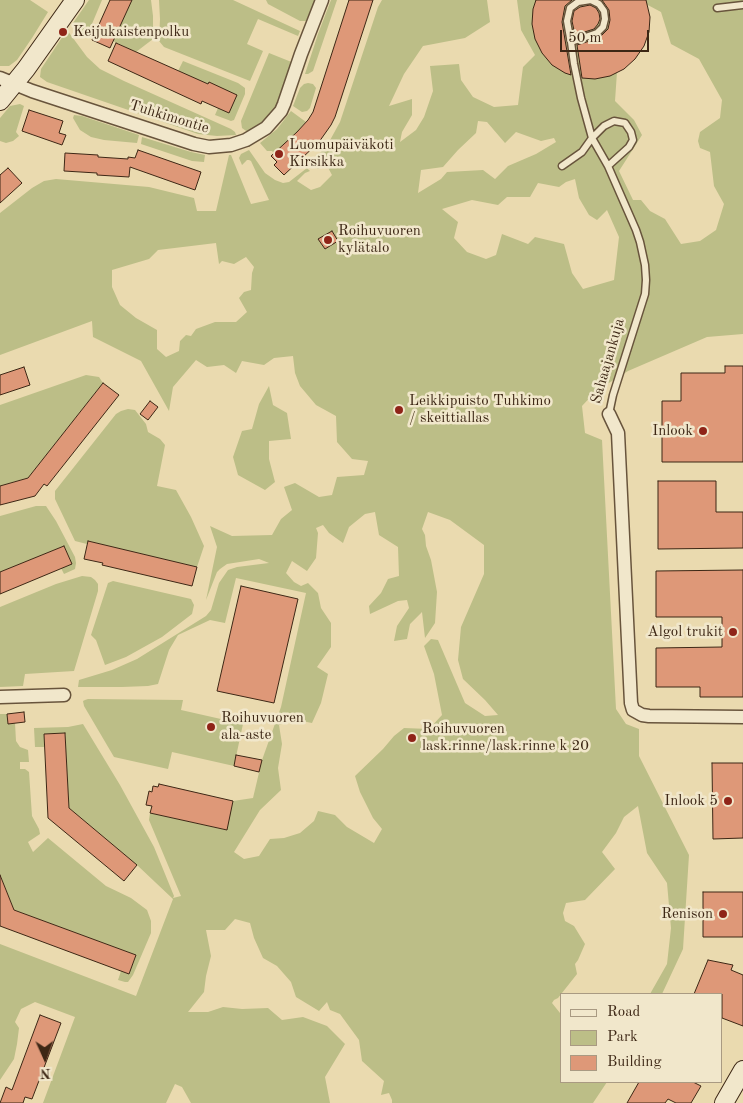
<!DOCTYPE html>
<html>
<head>
<meta charset="utf-8">
<style>
  body { margin:0 }
  #map { position:relative; width:743px; height:1103px; overflow:hidden; background:#eadaaf; font-family:"Old Standard TT",serif }
  canvas { display:block }
  .legend { position:absolute; left:560px; top:993px; width:162px; height:90px; box-sizing:border-box; background:#f1e7cb; border:1px solid #a99a82; margin:0; padding:6px 9px; list-style:none; font-size:15px; color:#3d2715 }
  .legend li { display:flex; align-items:center; gap:10px; height:25px }
  .legend b { width:25px; border:1px solid #a99a82 }
  .north { position:absolute; left:20px; top:1033px; width:50px; height:50px; -webkit-text-stroke:4px #f1e7cb; paint-order:stroke; rotate:178deg; font-size:14px; font-weight:700; line-height:20px; text-align:center; color:#3d2715 }
  .north::after { content:''; display:block; margin:auto; width:18px; height:22px; background:#3d2715; clip-path:polygon(50% 0,100% 100%,50% 72%,0 100%) }
  .scale { position:absolute; left:560px; top:30px; width:89px; height:22px; box-sizing:border-box; border:2px solid #3d2715; border-top:0; padding-left:6px; font-size:15px; line-height:18px; white-space:nowrap; color:#3d2715; -webkit-text-stroke:4px #f1e7cb; paint-order:stroke }
</style>
</head>
<body>
<div id="map">
<canvas width="743" height="1103"></canvas>
<ul class="legend">
<li><b style="height:6px;background:#f1e7cb"></b>Road</li>
<li><b style="height:14px;background:#bcbe87"></b>Park</li>
<li><b style="height:14px;background:#de9878"></b>Building</li>
</ul>
<div class="north">N</div>
<div class="scale">50 m</div>
</div>
<script>
const ctx = document.querySelector('canvas').getContext('2d');
ctx.lineJoin = 'round';
function paint(path, color) {
  ctx.fillStyle = color;
  ctx.fill(path, 'evenodd');
}
function poly(rows) {
  const path = new Path2D();
  for (const r of rows) {
    path.moveTo(r[0], r[1]);
    for (let i = 2; i < r.length; i += 2) path.lineTo(r[i], r[i + 1]);
  }
  return path;
}
function stroke(path, color, width, dash) {
  ctx.strokeStyle = color;
  ctx.lineWidth = width;
  ctx.lineCap = dash ? 'butt' : 'round';
  ctx.setLineDash(dash || []);
  ctx.stroke(path);
}
function drawText(font, color, halo, rows, align = 'center') {
  ctx.font = font + ' "Old Standard TT",serif';
  ctx.lineWidth = 5;
  ctx.setLineDash([]);
  ctx.textBaseline = 'middle';
  ctx.strokeStyle = halo;
  ctx.fillStyle = color;
  for (const [text, x, y, turn = 0] of rows) {
    ctx.save();
    ctx.translate(x, y);
    ctx.rotate((+turn || 0) * Math.PI / 180);
    ctx.textAlign = isNaN(turn) ? turn : align;
    if (halo) ctx.strokeText(text, 0, 0);
    ctx.fillText(text, 0, 0);
    ctx.restore();
  }
}
paint(poly([
  [0,0,30,0,48,12,32,38,17,60,9,66,0,66],
  [89,0,102,0,89,31,80,37,73,23],
  [132,0,151,0,153,16,153,39,136,52,113,41],
  [159,0,233,0,300,31,298,36,258,19,247,44,263,51,250,81,164,47,159,41,160,19],
  [266,0,315,0,306,21,300,21,268,4],
  [331,0,337,0,313,71,308,74,305,74,318,34],
  [382,0,487,0,490,22,465,38,423,46,404,74,389,106,412,99,412,115,402,132,400,142,416,130,424,117,433,91,430,66,459,64,461,80,473,97,494,107,518,105,523,67,535,55,521,30,517,0,616,0,617,72,615,101,634,120,642,135,619,171,633,200,641,200,650,211,665,219,681,244,700,241,716,230,724,204,714,186,710,152,700,148,698,141,700,132,720,118,722,100,699,59,671,44,661,12,644,3,644,0,743,0,743,334,707,337,628,371,596,391,582,406,585,433,602,440,616,709,626,724,639,729,639,756,689,855,683,949,662,994,650,994,667,964,671,928,667,883,647,853,638,806,624,817,616,833,602,852,615,869,585,900,566,903,563,913,565,921,574,926,585,944,578,960,575,964,577,974,558,998,554,1000,552,1003,560,1013,562,1013,562,1082,607,1082,593,1103,392,1103,392,1100,389,1093,381,1095,384,1081,362,1061,359,1040,340,1014,330,1010,327,1002,319,1011,296,997,291,982,277,966,263,958,254,938,250,923,235,919,225,930,206,930,211,956,206,976,204,992,188,1012,208,1012,223,1007,242,1009,268,1008,282,1020,303,1017,327,1026,345,1044,325,1077,330,1103,191,1103,182,1087,175,1084,166,1103,43,1103,75,1017,35,1002,21,1009,15,1022,19,1028,17,1044,14,1059,0,1080,0,944,136,996,173,899,137,865,69,808,65,733,44,734,44,747,35,747,34,728,68,727,83,724,120,785,154,847,174,896,173,898,181,896,149,820,150,813,226,830,233,801,253,798,262,760,281,707,306,593,236,578,225,623,210,620,178,635,169,650,158,684,148,686,122,687,78,687,79,680,112,670,137,659,206,616,211,610,219,583,228,570,237,567,269,563,259,559,227,564,220,569,217,572,206,600,217,547,210,526,232,536,272,535,281,519,292,510,284,487,295,483,319,497,332,495,337,477,364,475,368,461,352,459,337,442,336,416,316,405,300,386,295,373,293,356,274,358,264,365,242,361,236,373,224,365,207,367,196,360,173,387,169,411,141,361,93,337,92,321,0,355,0,213,32,188,44,181,56,179,149,187,194,198,197,211,216,211,229,155,231,155,251,204,269,200,251,161,249,160,247,160,242,165,239,158,241,154,249,150,265,173,275,180,283,183,289,182,307,168,310,171,305,173,297,181,311,190,320,187,332,175,325,162,318,169,312,163,329,142,340,122,378,7],
  [478,121,487,122,505,143,516,132,541,141,554,138,556,142,536,154,508,166,495,179,483,170,447,172,441,179,418,193,421,170,443,167,458,150,476,133],
  [575,179,579,198,589,215,597,220,607,210,619,237,614,280,583,289,572,273,564,244,535,237,528,244,502,234,496,255,486,259,467,252,454,238,458,222,442,209,472,200,498,205,507,197,530,197,538,183,559,187,566,182],
  [216,243,219,264,222,261,234,264,246,257,254,267,252,273,251,290,244,292,239,298,247,312,236,322,215,322,196,329,191,336,186,335,180,341,179,351,166,357,157,349,157,330,136,318,120,305,112,287,112,270,149,259,158,250],
  [375,512,379,535,398,547,399,576,388,579,381,593,369,606,370,614,398,601,407,600,409,608,397,626,394,641,407,639,410,624,422,612,425,638,435,623,437,592,431,560,426,546,425,535,422,529,428,512,450,520,484,545,484,574,461,627,458,660,463,679,485,700,498,715,485,716,465,703,438,640,431,639,424,646,434,674,442,715,429,729,404,728,394,736,383,749,355,776,360,792,373,818,382,829,374,843,347,827,335,815,318,811,314,821,300,833,284,838,270,839,259,856,244,859,234,852,260,810,281,790,278,768,282,744,279,725,292,719,312,723,321,703,328,674,317,667,331,647,331,623,321,608,318,593,308,583,301,586,294,582,286,573,292,561,307,571,316,558,318,533,316,528,323,525,329,533,343,543,349,527,365,514],
  [67,30,87,57,100,69,124,81,231,129,235,132,236,135,217,136,198,134,47,82,40,77,41,69],
  [269,53,294,63,278,106,267,119,249,133,242,128,241,121],
  [183,61,238,83,245,88,245,94,234,120,231,121,215,115,218,108,208,84,178,71],
  [308,83,313,84,316,88,310,108,307,111,302,112,293,106,300,88,304,84],
  [20,104,24,106,16,132,19,136,13,141,6,143,0,141,0,118,10,106],
  [291,111,306,122,297,132,274,153,272,151,267,151,260,143,277,129],
  [74,115,82,116,139,135,137,143,104,140,91,137,80,130,73,118],
  [142,137,191,152,205,155,204,162,192,161,141,144],
  [86,375,99,377,103,383,32,473,30,477,0,486,0,405],
  [269,386,273,405,287,413,291,439,269,441,269,459,275,482,265,490,238,475,233,457,242,431,252,429,259,404],
  [128,409,135,410,146,424,148,432,160,439,165,445,157,486,176,490,191,517,204,546,197,567,88,541,87,544,75,541,55,499,55,491,116,414,121,411],
  [36,506,46,506,56,521,75,557,76,563,75,569,64,574,61,568,72,564,64,546,0,572,0,516],
  [82,576,91,577,95,580,98,584,98,591,74,671,25,674,23,686,0,687,0,607,56,584],
  [113,581,191,599,194,605,192,614,162,637,126,657,105,665,96,640,91,635,108,583],
  [88,699,183,700,181,710,243,724,234,766,172,752,168,769,114,757,84,706,83,701,85,700],
  [0,714,7,714,8,723,15,723,16,741,20,747,28,750,29,762,20,762,20,769,25,769,29,772,32,816,39,829,40,834,28,842,33,852,48,838,106,886,131,898,147,910,151,921,151,933,133,975,128,982,125,982,118,980,121,971,129,974,136,955,14,910,0,874]
]), '#bcbe87');
const building = poly([
  [110,0,132,0,110,48,92,40,110,0],
  [349,0,373,0,335,117,331,125,319,142,284,175,274,165,277,162,271,156,297,132,308,120,313,112,349,0],
  [536,0,572,0,565,6,562,22,571,75,565,73,552,65,542,53,535,39,532,24,533,9,536,0],
  [602,0,646,0,650,17,649,32,644,46,635,59,624,69,610,76,595,79,582,78,577,45,599,38,608,29,610,20,609,10,602,0],
  [590,5,596,8,599,13,600,19,598,24,594,29,575,35,572,21,574,11,580,7,590,5],
  [116,43,208,84,209,82,237,95,229,113,202,101,201,104,108,61,116,43],
  [29,110,63,121,59,133,66,135,62,145,22,131,29,110],
  [138,150,201,172,195,190,130,167,129,177,97,175,97,173,64,171,65,153,98,155,98,157,128,159,128,157,135,158,138,150],
  [8,168,22,183,0,203,0,175,8,168],
  [332,231,338,241,325,249,318,239,332,231],
  [725,366,743,366,743,462,662,462,662,401,681,401,681,373,725,373,725,366],
  [24,367,30,385,0,395,0,375,24,367],
  [103,383,119,395,47,486,44,484,35,496,0,505,0,486,28,478,103,383],
  [150,401,158,407,148,420,140,414,150,401],
  [658,481,716,481,716,512,743,512,743,548,658,549,658,481],
  [88,541,197,567,192,586,102,565,103,563,84,559,88,541],
  [64,546,72,564,0,594,0,572,64,546],
  [743,570,743,697,700,697,700,687,656,687,656,648,722,647,722,617,656,617,656,571,743,570],
  [241,586,298,599,274,703,217,691,241,586],
  [24,712,25,722,8,724,7,714,24,712],
  [65,733,69,808,137,865,124,881,48,818,44,734,65,733],
  [236,755,262,760,259,772,234,766,236,755],
  [712,763,743,763,743,838,713,839,712,763],
  [159,784,233,801,227,830,150,813,152,806,146,805,149,791,152,792,153,786,158,787,159,784],
  [0,875,14,910,136,955,129,974,0,926,0,875],
  [703,892,743,892,743,937,703,937,703,892],
  [708,960,733,965,731,970,743,975,743,1026,722,1018,722,994,694,994,708,960],
  [40,1015,61,1023,32,1099,25,1097,23,1103,0,1103,6,1087,12,1090,40,1015],
  [639,1082,693,1082,701,1086,691,1103,676,1103,668,1099,665,1103,627,1103,639,1082]
]);
paint(building, '#de9878');
stroke(building, '#3d2715', 1);
const lane = poly([
  [717,8,743,5],
  [571,42,597,33,603,27,605,19,604,11,599,4,591,0,578,2,570,8,567,21,570,38,571,42,574,64,581,98,592,138,608,166,636,230,640,242,645,265,646,280,645,294,613,395,609,414],
  [562,166,582,152,592,138,604,126,614,121,625,123,631,132,633,140,629,147,608,166]
]);
const street = poly([
  [0,78,32,91,194,144,209,147,231,145,246,140,266,128,281,111,284,104,301,54,322,0],
  [609,414,618,433,631,703,633,710,642,715,649,716,743,717],
  [0,697,64,695]
]);
const secondary = poly([
  [0,101,26,69,75,0],
  [724,1103,743,1070]
]);
stroke(lane, '#68543c', 9);
stroke(street, '#68543c', 15);
stroke(secondary, '#3d2715', 20);
stroke(lane, '#f1e7cb', 6);
stroke(street, '#f1e7cb', 12);
stroke(secondary, '#f1e7cb', 18);
for (const [x, y, r, color] of [
  [63,32,5,"#8f2418"],
  [279,154,5,"#8f2418"],
  [328,240,5,"#8f2418"],
  [399,410,5,"#8f2418"],
  [703,431,5,"#8f2418"],
  [733,632,5,"#8f2418"],
  [211,727,5,"#8f2418"],
  [412,738,5,"#8f2418"],
  [728,801,5,"#8f2418"],
  [723,914,5,"#8f2418"]
]) {
  const dot = new Path2D();
  dot.arc(x, y, r, 0, 2 * Math.PI);
  ctx.fillStyle = color;
  ctx.fill(dot);
  stroke(dot, '#f1e7cb', 2);
}
drawText('15px', '#3d2715', '#f1e7cb', [
  ["Keijukaistenpolku",73,32],
  ["Luomupäiväkoti",289,145],
  ["Kirsikka",289,162],
  ["Roihuvuoren",338,231],
  ["kylätalo",338,248],
  ["Leikkipuisto Tuhkimo",409,401],
  ["/ skeittiallas",409,418],
  ["Inlook",693,431,"right"],
  ["Algol trukit",723,632,"right"],
  ["Roihuvuoren",221,718],
  ["ala-aste",221,735],
  ["Roihuvuoren",422,729],
  ["lask.rinne/lask.rinne k 20",422,746],
  ["Inlook 5",718,801,"right"],
  ["Renison",713,914,"right"]
], 'left');
drawText('15px', '#3d2715', '#f1e7cb', [
  ["Tuhkimontie",169,117,17],
  ["Sahaajankuja",608,361,-74]
]);
</script>
</body>
</html>
